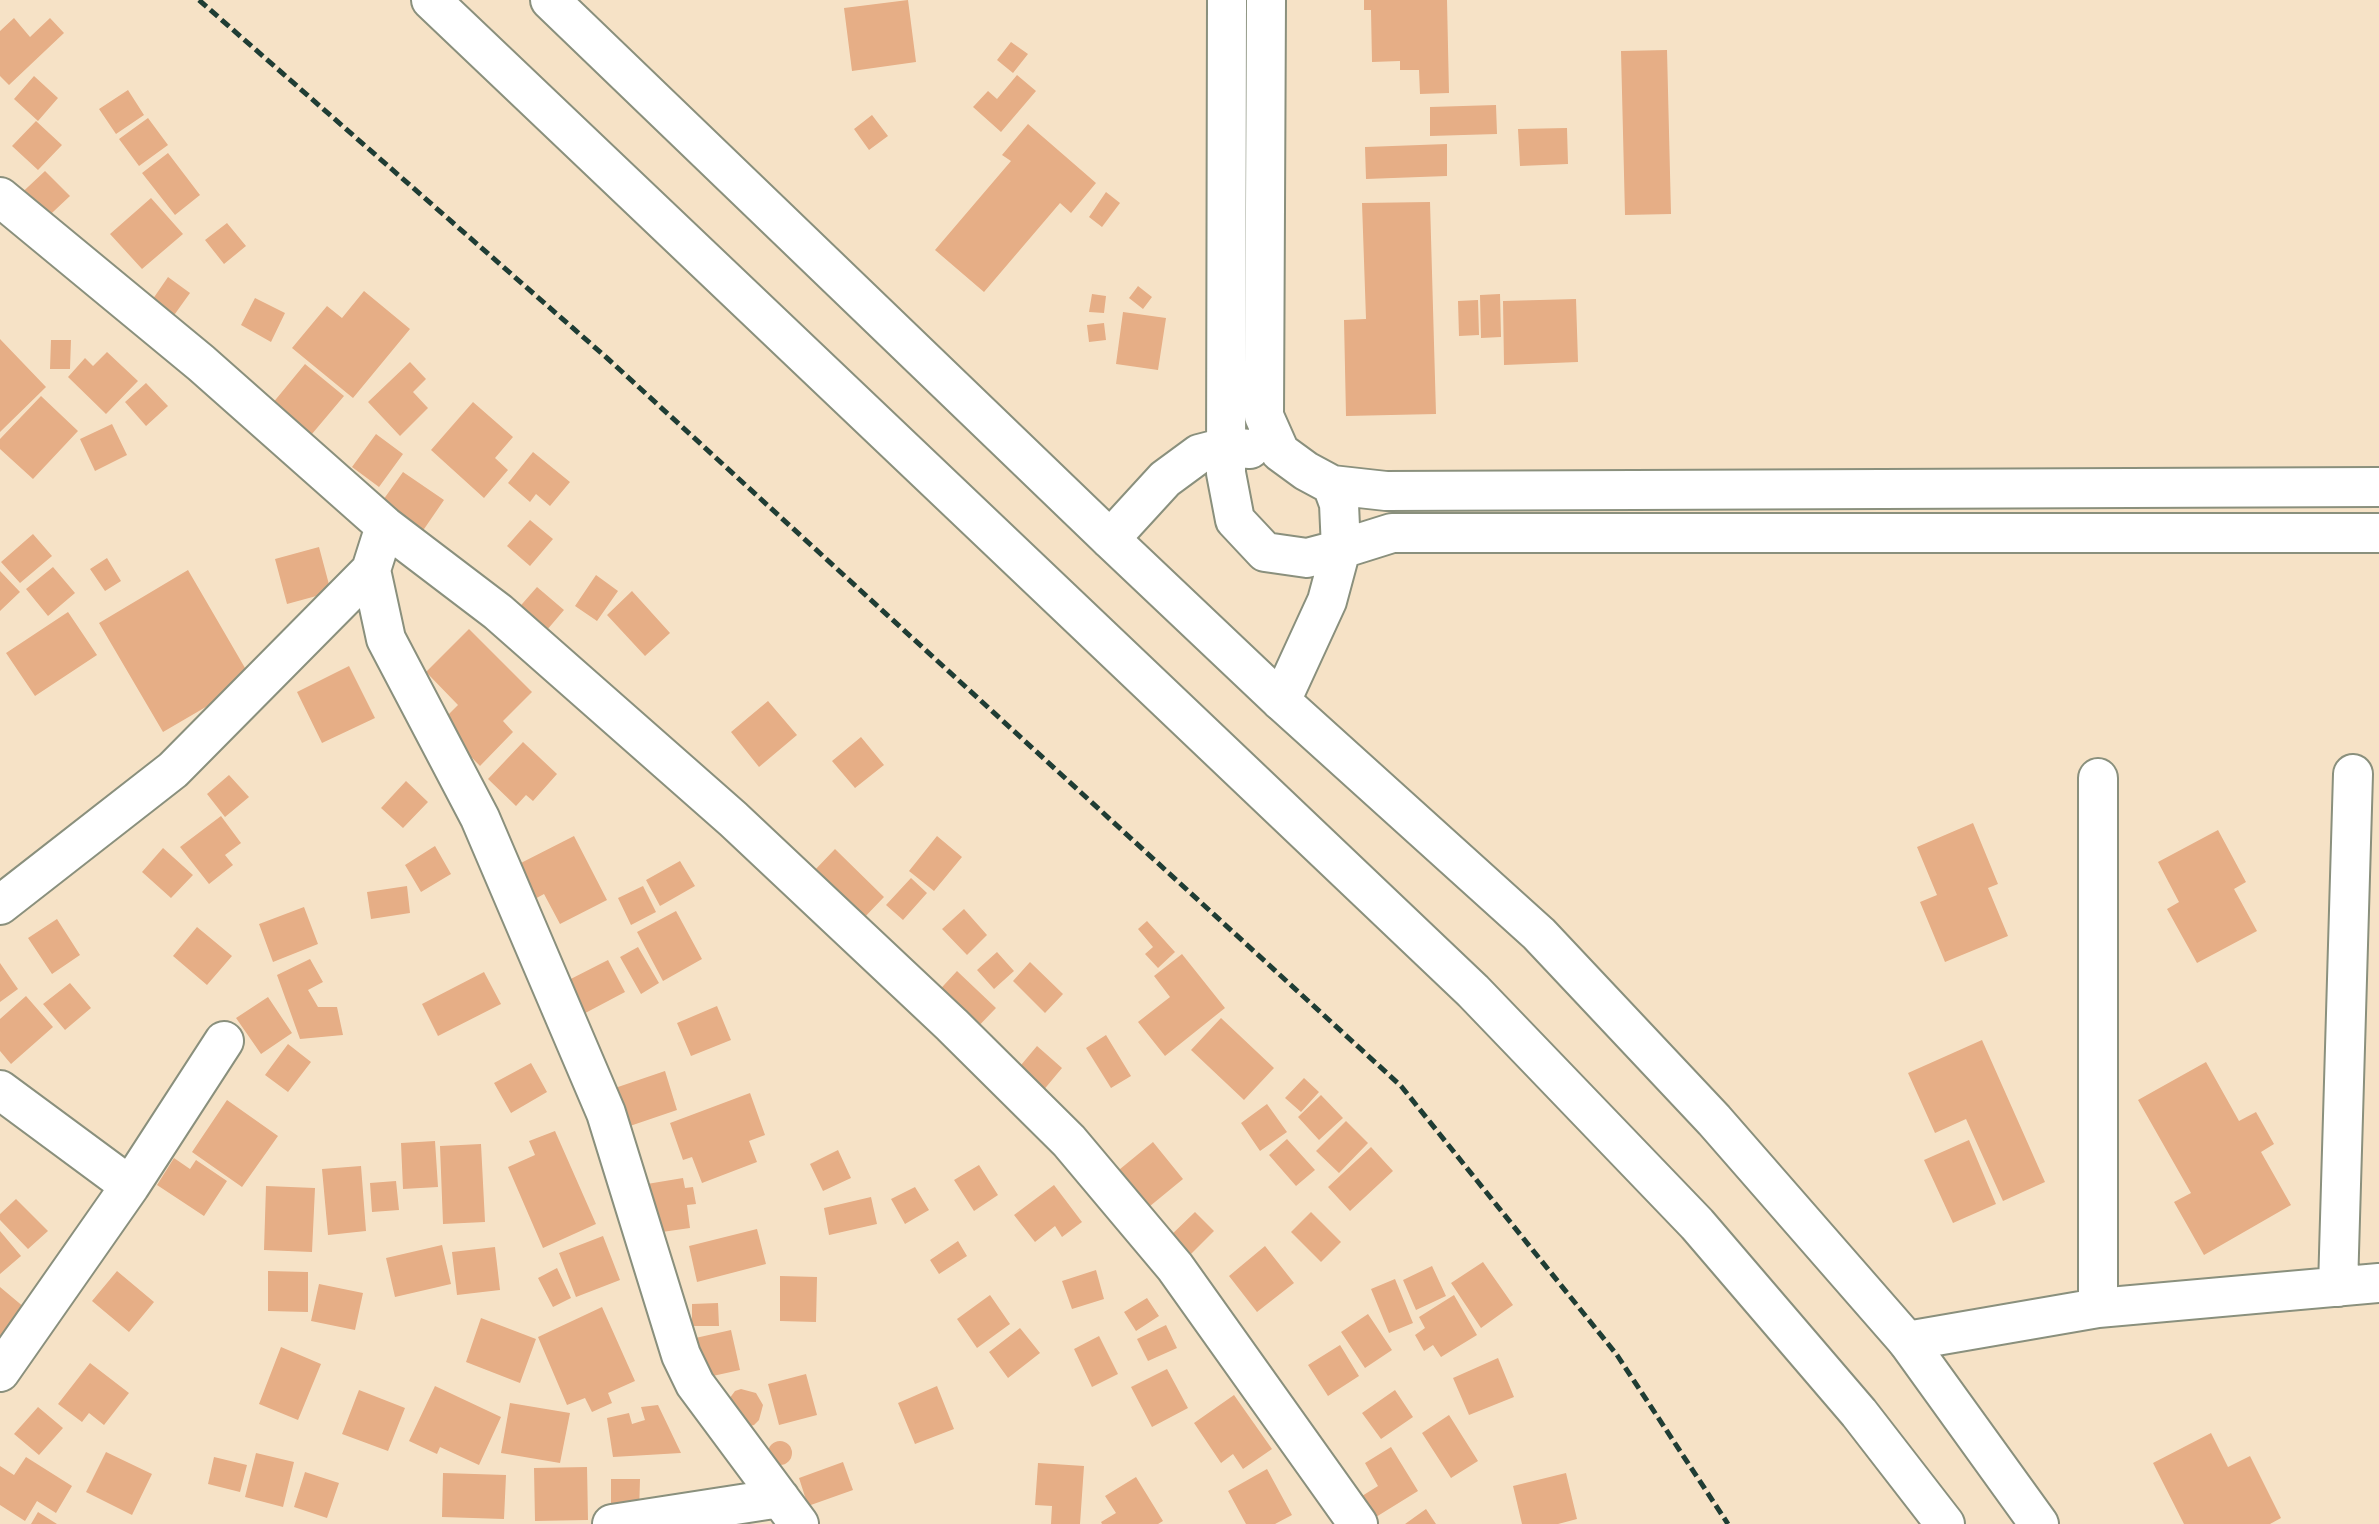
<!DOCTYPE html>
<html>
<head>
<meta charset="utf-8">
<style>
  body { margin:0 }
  canvas { display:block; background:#f6e2c6 }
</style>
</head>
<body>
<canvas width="2379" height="1524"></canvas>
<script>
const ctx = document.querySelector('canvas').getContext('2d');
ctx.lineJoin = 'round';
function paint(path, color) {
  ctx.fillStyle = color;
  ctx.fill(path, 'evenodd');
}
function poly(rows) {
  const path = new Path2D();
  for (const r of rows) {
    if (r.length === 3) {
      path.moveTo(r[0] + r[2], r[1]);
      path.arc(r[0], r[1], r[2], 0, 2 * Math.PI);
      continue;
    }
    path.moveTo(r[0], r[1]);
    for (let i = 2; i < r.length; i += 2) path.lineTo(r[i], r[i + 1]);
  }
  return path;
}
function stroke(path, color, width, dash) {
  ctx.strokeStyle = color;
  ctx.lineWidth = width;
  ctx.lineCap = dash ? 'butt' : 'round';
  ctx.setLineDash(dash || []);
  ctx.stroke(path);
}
paint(poly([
  [908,0,916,62,852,71,844,8],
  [1364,0,1447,0,1449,93,1420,94,1419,70,1400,70,1400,61,1372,62,1371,10,1364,10],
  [14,18,30,37,50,18,64,33,9,85,0,76,0,31],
  [1011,42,1028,54,1013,73,997,60],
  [1667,50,1671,214,1625,215,1621,51],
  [1017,75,1036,91,1001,132,973,107,988,91,997,99],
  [34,76,58,98,38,121,14,99],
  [128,90,144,115,116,134,99,109],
  [1496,105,1497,134,1430,136,1430,107],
  [872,115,888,136,869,150,854,129],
  [148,118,168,145,139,166,119,139],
  [36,121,62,145,38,170,12,146],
  [1028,124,1096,183,1071,213,1060,203,984,292,935,250,1011,161,1002,155],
  [1567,128,1568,164,1520,166,1518,129],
  [1447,144,1447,176,1366,179,1365,147],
  [168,153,200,195,175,215,142,173],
  [45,171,70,196,37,227,13,201],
  [1106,192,1120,203,1102,227,1089,217],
  [151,198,183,234,142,269,110,234],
  [1430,202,1436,414,1346,416,1344,320,1366,319,1362,203],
  [227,223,246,246,224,264,205,240],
  [168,277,190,293,167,325,146,309],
  [1138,286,1152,297,1143,309,1129,298],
  [364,291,410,329,353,398,292,348,327,306,342,318],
  [1092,294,1106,296,1104,313,1089,312],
  [1500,294,1501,337,1481,338,1480,295],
  [255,298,285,313,271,342,241,325],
  [1576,299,1578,362,1504,365,1503,301],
  [1478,300,1479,335,1459,336,1458,301],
  [1123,312,1166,318,1158,370,1116,364],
  [1104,323,1106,340,1089,342,1087,325],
  [0,339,46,387,0,432],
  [51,340,71,340,70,369,50,369],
  [107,352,138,381,106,414,68,377,85,358,93,366],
  [410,362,426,379,413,392,428,408,400,436,368,402],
  [305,364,344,396,301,447,272,404],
  [146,383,168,406,146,426,125,402],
  [41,396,78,431,33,479,0,449,0,439],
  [473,402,513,437,495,458,508,470,484,498,431,450],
  [112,424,127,455,95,471,80,439],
  [376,434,403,454,379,487,352,467],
  [533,452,570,482,550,506,536,494,530,502,508,483],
  [403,472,444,500,422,532,381,503],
  [530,520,553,539,530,566,507,546],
  [33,534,52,556,20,583,1,562],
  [319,547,331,592,287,604,275,559],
  [107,558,121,581,105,591,90,569],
  [53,567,75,593,48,616,26,589],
  [188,570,252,680,163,732,99,623],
  [0,571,20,592,0,611],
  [596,575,618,591,597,621,575,606],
  [537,587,564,610,535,644,508,620],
  [632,591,670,633,645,656,607,615],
  [68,612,97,655,35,696,6,653],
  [469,629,532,692,503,721,513,732,480,766,439,724,458,705,426,672],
  [349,666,375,718,322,743,297,692],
  [768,701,797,735,759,767,731,732],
  [861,737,884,765,855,788,832,761],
  [523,742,557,774,533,801,526,795,516,806,488,779],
  [229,775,249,797,225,817,207,794],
  [406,781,428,802,403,828,381,808],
  [221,816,241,843,225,855,233,865,209,884,180,847],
  [1973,823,1998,884,1988,888,2008,936,1945,962,1920,902,1937,895,1917,847],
  [2218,830,2246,882,2234,889,2257,931,2197,963,2167,909,2179,902,2158,862],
  [574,836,607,900,560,924,544,894,533,900,515,866],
  [937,836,962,857,934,891,909,871],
  [435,846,451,874,421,892,405,865],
  [163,848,193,875,171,898,142,872],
  [835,849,884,897,861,921,812,873],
  [680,861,695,886,660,906,646,880],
  [911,878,927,893,903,920,886,905],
  [407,886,410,913,371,919,367,892],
  [643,886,656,912,631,925,618,898],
  [304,907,318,944,273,962,259,924],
  [964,909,987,935,967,955,942,929],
  [676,911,702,959,663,981,637,932],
  [57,919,80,955,52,974,28,938],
  [1147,921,1175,952,1158,968,1145,954,1153,947,1138,929],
  [197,927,232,956,207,985,173,956],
  [638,947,659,983,641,994,620,957],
  [997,952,1014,971,994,989,977,970],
  [1182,954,1225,1008,1165,1056,1138,1022,1170,997,1154,976],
  [310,959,323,982,308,990,318,1007,337,1007,343,1035,300,1039,277,975],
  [608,960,625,992,574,1019,557,986],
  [1030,962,1063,994,1045,1013,1013,981],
  [0,963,18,989,0,1002],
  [957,971,996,1008,970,1035,932,998],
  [484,972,501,1004,438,1036,422,1004],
  [70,983,91,1008,65,1030,43,1004],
  [26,996,53,1027,11,1064,0,1051,0,1019],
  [268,997,292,1033,261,1054,236,1018],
  [717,1006,731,1040,691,1056,677,1023],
  [1221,1018,1274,1068,1244,1100,1191,1050],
  [1106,1035,1131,1076,1111,1088,1086,1048],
  [1982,1040,2045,1182,2003,1201,1966,1119,1935,1133,1908,1073],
  [288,1044,311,1062,288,1092,265,1075],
  [1037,1046,1062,1068,1042,1092,1016,1071],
  [2206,1062,2239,1121,2256,1112,2274,1144,2261,1152,2291,1205,2204,1255,2174,1202,2191,1193,2138,1100],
  [531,1063,547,1092,511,1113,494,1083],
  [665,1071,677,1110,627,1127,615,1088],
  [1304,1078,1319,1092,1301,1112,1285,1098],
  [750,1093,765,1135,749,1141,757,1162,702,1183,692,1157,683,1160,670,1123],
  [1321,1095,1343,1118,1319,1140,1298,1117],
  [227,1100,278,1136,242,1187,192,1152],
  [1267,1104,1287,1132,1260,1151,1241,1123],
  [1346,1121,1368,1143,1339,1173,1316,1151],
  [555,1131,596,1224,543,1248,508,1167,535,1155,529,1141],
  [1287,1139,1315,1170,1296,1186,1269,1155],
  [1969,1140,1996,1204,1953,1223,1924,1160],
  [435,1141,438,1187,403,1189,401,1143],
  [1153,1142,1183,1179,1144,1211,1114,1174],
  [481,1144,485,1222,443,1224,440,1146],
  [1371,1147,1393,1171,1350,1211,1328,1187],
  [838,1150,851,1178,823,1191,810,1164],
  [174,1158,190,1169,196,1160,227,1181,204,1216,157,1185],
  [979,1165,998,1195,974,1211,954,1180],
  [361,1166,366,1231,328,1235,322,1169],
  [683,1178,685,1188,693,1187,696,1204,687,1205,690,1228,655,1233,647,1184],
  [396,1181,399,1210,372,1212,370,1183],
  [1054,1185,1082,1222,1062,1237,1055,1226,1035,1242,1014,1215],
  [266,1186,315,1188,312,1252,264,1250],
  [915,1187,929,1210,905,1224,891,1199],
  [871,1197,877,1224,829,1235,824,1208],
  [16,1199,48,1231,28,1249,0,1220,0,1214],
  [1195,1212,1214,1231,1186,1259,1167,1239],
  [1311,1212,1341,1242,1321,1262,1291,1232],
  [757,1229,766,1264,697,1282,689,1246],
  [0,1231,21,1256,0,1274],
  [603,1236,620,1280,576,1297,559,1253],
  [958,1241,967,1256,939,1274,930,1260],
  [442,1245,451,1284,395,1297,386,1258],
  [1265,1246,1294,1283,1257,1312,1229,1276],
  [495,1247,500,1290,457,1295,452,1252],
  [1483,1262,1513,1305,1481,1328,1451,1283],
  [1432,1266,1446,1296,1416,1310,1403,1280],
  [557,1268,571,1298,553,1307,538,1278],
  [1096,1270,1104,1299,1072,1309,1062,1281],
  [117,1271,154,1302,129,1332,92,1301],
  [268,1271,308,1272,308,1312,268,1311],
  [780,1276,817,1277,816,1322,780,1321],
  [1395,1279,1413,1323,1389,1333,1371,1289],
  [319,1284,363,1293,355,1330,311,1321],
  [0,1287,31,1313,0,1352],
  [990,1295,1010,1324,977,1348,957,1319],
  [1454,1295,1477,1335,1441,1357,1433,1345,1424,1351,1415,1335,1425,1328,1419,1317],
  [1147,1298,1159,1316,1136,1331,1124,1312],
  [718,1303,719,1326,692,1326,692,1304],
  [602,1307,635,1381,608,1393,612,1403,592,1412,585,1398,567,1405,538,1337],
  [1368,1314,1392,1350,1365,1368,1341,1332],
  [481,1318,536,1339,520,1383,466,1362],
  [1166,1325,1177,1348,1148,1361,1137,1339],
  [1020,1328,1040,1353,1008,1378,989,1352],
  [731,1330,740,1370,699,1379,691,1339],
  [1099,1336,1118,1374,1092,1387,1074,1349],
  [1340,1345,1359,1376,1328,1396,1308,1365],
  [281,1347,321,1364,298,1420,259,1404],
  [1498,1358,1514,1397,1469,1415,1453,1378],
  [90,1363,129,1393,104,1425,89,1413,82,1422,58,1404],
  [1167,1369,1188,1408,1152,1427,1131,1387],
  [806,1374,817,1415,779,1425,768,1384],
  [435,1386,501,1417,479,1465,440,1447,437,1454,409,1441],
  [937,1386,954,1429,915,1444,898,1403],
  [741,1389,756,1393,763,1405,759,1420,754,1425,747,1427,726,1403,735,1391],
  [359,1390,405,1408,388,1451,342,1434],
  [1395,1390,1413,1417,1381,1439,1362,1413],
  [1234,1395,1272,1449,1243,1469,1233,1454,1221,1463,1194,1423],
  [510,1403,570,1413,560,1463,501,1453],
  [658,1405,681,1453,613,1457,607,1418,629,1413,632,1424,645,1420,641,1407],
  [38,1407,63,1428,39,1455,14,1434],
  [1449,1415,1478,1461,1451,1478,1422,1433],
  [2211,1433,2228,1467,2250,1456,2281,1518,2270,1524,2184,1524,2153,1463],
  [780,1453,12],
  [1391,1447,1418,1491,1376,1517,1362,1496,1378,1486,1365,1463],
  [106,1452,152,1474,132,1515,86,1492],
  [256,1453,294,1462,283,1507,245,1497],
  [26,1457,72,1486,56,1513,37,1501,25,1521,0,1505,0,1466,14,1475],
  [214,1457,247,1465,240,1492,208,1484],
  [843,1462,853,1490,808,1506,799,1478],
  [1038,1463,1084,1466,1080,1524,1051,1524,1052,1506,1035,1505],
  [587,1467,588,1520,535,1521,534,1468],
  [1267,1469,1292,1515,1275,1524,1246,1524,1228,1491],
  [305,1472,339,1483,327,1518,294,1507],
  [443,1473,506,1475,504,1519,442,1517],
  [1566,1473,1577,1519,1558,1524,1522,1524,1513,1486],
  [1136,1477,1163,1521,1158,1524,1102,1524,1101,1522,1116,1513,1105,1496],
  [611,1479,640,1479,639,1514,611,1514],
  [1426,1509,1436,1524,1405,1524],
  [38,1512,57,1524,31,1524]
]), '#e6ae86');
const minor = poly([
  [1227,0,1226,473,1235,520,1265,552,1307,558,1341,549,1339,504,1332,485],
  [1266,0,1264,416,1280,452,1306,471,1332,485,1386,491,2379,487],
  [0,197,201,363,385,526,498,612,733,819,952,1025,1069,1141,1175,1267,1358,1524],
  [385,526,371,570,386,639,480,818,606,1113,681,1355,695,1384,799,1524],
  [1110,539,1165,479,1199,454,1226,447,1250,449],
  [1281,701,1327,601,1341,549,1392,533,2379,533],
  [2098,778,2098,1308],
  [0,905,173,770,371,570],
  [0,1090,130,1186],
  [2338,1287,2353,774],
  [1907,1341,2098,1308,2379,1283],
  [0,1372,130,1186,224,1041],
  [612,1524,780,1498]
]);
const highway = poly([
  [431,0,1473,991,1697,1224,1859,1413,1945,1524],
  [550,0,1110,539,1281,701,1539,934,1714,1120,1907,1341,2039,1524]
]);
stroke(minor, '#8a907d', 42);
stroke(highway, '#8a907d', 42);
stroke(minor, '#fff', 38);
stroke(highway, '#fff', 38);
stroke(poly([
  [199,0,607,358,1401,1086,1617,1355,1728,1524]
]), '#1f3d34', 5, [10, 5]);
</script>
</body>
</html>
